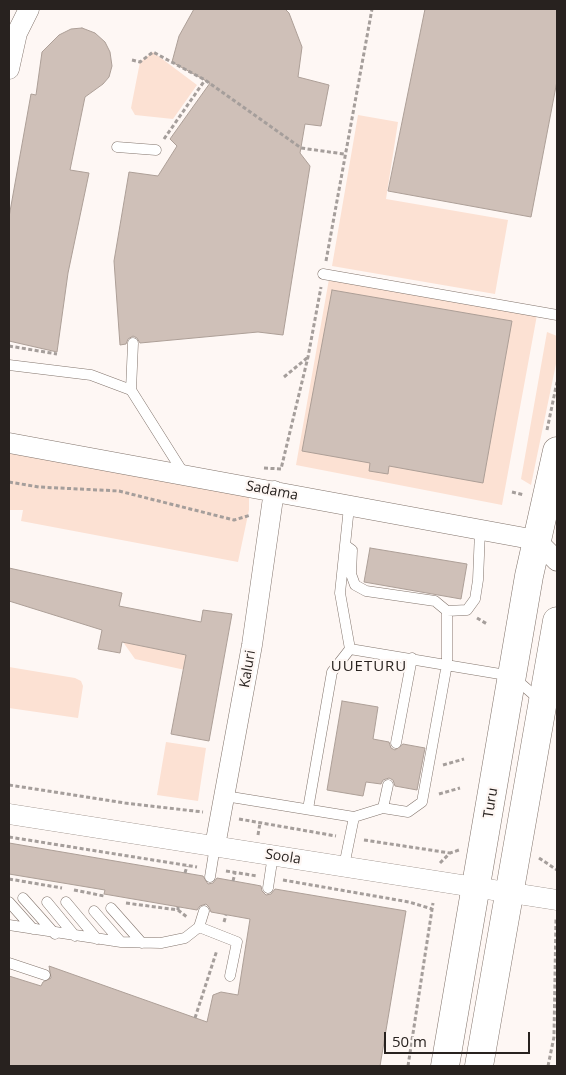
<!DOCTYPE html>
<html>
<head>
<meta charset="utf-8">
<style>
  body { margin:0 }
  #map { position:relative; width:566px; height:1075px; overflow:hidden; background:#fef7f4; font-family:"Open Sans",sans-serif }
  canvas { display:block }
  .frame { position:absolute; inset:0; border:10px solid #28221f; pointer-events:none }
  .scale { position:absolute; left:384px; top:1032px; width:146px; height:22px; box-sizing:border-box; border:2px solid #28221f; border-top:0; padding-left:6px; font-size:15px; line-height:18px; white-space:nowrap; color:#28221f; -webkit-text-stroke:4px #fef7f4; paint-order:stroke }
</style>
</head>
<body>
<div id="map">
<canvas width="566" height="1075"></canvas>
<div class="frame"></div>
<div class="scale">50 m</div>
</div>
<script>
const ctx = document.querySelector('canvas').getContext('2d');
ctx.lineJoin = 'round';
function paint(path, color) {
  ctx.fillStyle = color;
  ctx.fill(path, 'evenodd');
}
function poly(rows) {
  const path = new Path2D();
  for (const r of rows) {
    path.moveTo(r[0], r[1]);
    for (let i = 2; i < r.length; i += 2) path.lineTo(r[i], r[i + 1]);
  }
  return path;
}
function stroke(path, color, width, dash) {
  ctx.strokeStyle = color;
  ctx.lineWidth = width;
  ctx.lineCap = dash ? 'butt' : 'round';
  ctx.setLineDash(dash || []);
  ctx.stroke(path);
}
function drawText(font, color, halo, rows, align = 'center') {
  ctx.font = font + ' "Open Sans",sans-serif';
  ctx.lineWidth = 4.5;
  ctx.setLineDash([]);
  ctx.textBaseline = 'middle';
  ctx.strokeStyle = halo;
  ctx.fillStyle = color;
  for (const [text, x, y, turn = 0] of rows) {
    ctx.save();
    ctx.translate(x, y);
    ctx.rotate((+turn || 0) * Math.PI / 180);
    ctx.textAlign = isNaN(turn) ? turn : align;
    if (halo) ctx.strokeText(text, 0, 0);
    ctx.fillText(text, 0, 0);
    ctx.restore();
  }
}
paint(poly([
  [153,52,197,85,173,119,135,115,131,108,140,62],
  [358,115,398,122,386,199,508,220,495,294,332,266],
  [329,279,537,315,502,505,296,465],
  [547,332,557,336,557,359,531,485,521,479],
  [9,451,249,497,249,510,238,562,21,521,23,510,9,510],
  [123,642,195,657,185,670,135,659],
  [9,667,75,678,81,681,83,686,78,718,9,708],
  [166,742,206,748,198,801,157,795]
]), '#fce1d3');
const building = poly([
  [194,9,285,9,289,13,302,47,298,77,329,85,321,126,305,124,300,153,310,166,283,335,258,332,140,343,137,338,133,336,128,339,126,344,120,345,114,261,129,172,158,176,177,146,170,139,210,83,172,62,179,36,194,9],
  [425,9,557,9,557,81,531,217,388,191,425,9],
  [82,28,95,33,105,42,110,52,112,66,109,77,103,84,85,97,70,170,89,173,68,273,57,352,9,341,9,217,31,94,36,95,42,52,59,35,71,29,82,28],
  [332,290,512,321,483,483,389,466,388,474,369,471,370,463,302,451,332,290],
  [370,548,467,564,461,599,364,582,370,548],
  [9,568,122,593,119,606,201,622,203,610,232,614,209,741,171,734,186,655,122,642,120,653,98,649,102,630,9,601,9,568],
  [342,701,378,707,373,739,389,742,391,748,395,750,403,744,425,748,417,790,395,786,393,780,389,778,383,780,381,784,366,782,363,796,327,790,342,701],
  [9,843,203,876,208,884,213,883,217,878,256,885,261,886,262,891,266,895,271,894,275,889,406,911,380,1066,9,1066,9,976,41,986,43,982,51,978,49,966,207,1022,213,995,221,992,238,995,250,919,211,912,209,907,206,904,200,906,197,910,104,894,105,890,9,874,9,843]
]);
paint(building, '#cfc0b8');
stroke(building, '#ad9f97', 1);
const service = poly([
  [117,147,156,150],
  [323,274,557,315],
  [133,343,131,390,184,474],
  [9,365,91,375,131,390],
  [349,507,340,593,350,649],
  [345,545,352,550,351,574,355,585,366,591,435,601,447,611,467,610,475,599,478,580,480,531],
  [396,743,412,658],
  [225,796,354,817,383,808,408,812,422,802,447,664,447,611],
  [383,808,388,785],
  [308,809,332,672,350,649,512,676,541,701],
  [344,866,354,817],
  [210,877,215,846],
  [268,888,273,855],
  [23,898,55,934],
  [9,902,33,929],
  [47,902,75,936],
  [66,902,97,939],
  [111,908,142,943],
  [94,911,121,942],
  [9,925,121,942,161,943,185,938,199,927,204,911],
  [199,927,237,942,230,976],
  [9,963,45,975]
]);
const minor = poly([
  [9,69,17,33,29,9],
  [9,443,536,540,557,561],
  [9,814,557,900],
  [215,846,252,645,274,491]
]);
const secondary = poly([
  [445,1066,529,576,557,451],
  [479,1066,557,621]
]);
stroke(service, '#83756d', 11);
stroke(minor, '#83756d', 21);
stroke(secondary, '#83756d', 29);
stroke(poly([
  [132,60,140,62,153,52,205,80,301,148,344,154],
  [164,139,205,80],
  [326,261,372,9],
  [9,346,57,354],
  [284,377,307,358],
  [547,430,557,382],
  [264,468,281,469,308,357,321,287],
  [9,482,39,487,119,491,234,520,251,515],
  [512,492,524,495],
  [477,618,487,624],
  [443,765,464,759],
  [9,785,125,803,203,812],
  [439,794,460,788],
  [239,819,336,836],
  [258,835,260,823],
  [9,837,197,867],
  [364,840,450,853],
  [539,858,557,870],
  [440,863,450,853,459,850],
  [226,871,257,876],
  [185,873,187,866],
  [9,879,62,888],
  [283,880,409,902,432,909],
  [233,881,235,873],
  [74,890,104,896],
  [126,903,178,910,178,907],
  [178,910,187,917],
  [224,922,226,915],
  [195,1018,217,950],
  [408,1066,433,903],
  [548,1066,554,1037,556,918]
]), '#a59e9b', 3, [4, 2.5]);
stroke(service, '#fff', 10);
stroke(minor, '#fff', 20);
stroke(secondary, '#fff', 28);
drawText('14px', '#28221f', '#fef7f4', [
  ["Sadama",272,491,11],
  ["Kaluri",248,669,-80],
  ["Turu",491,803,-81],
  ["Soola",283,857,9]
]);
ctx.letterSpacing = '1px';
drawText('15px', '#28221f', '#fef7f4', [
  ["UUETURU",369,667]
]);
ctx.letterSpacing = '0px';
</script>
</body>
</html>
